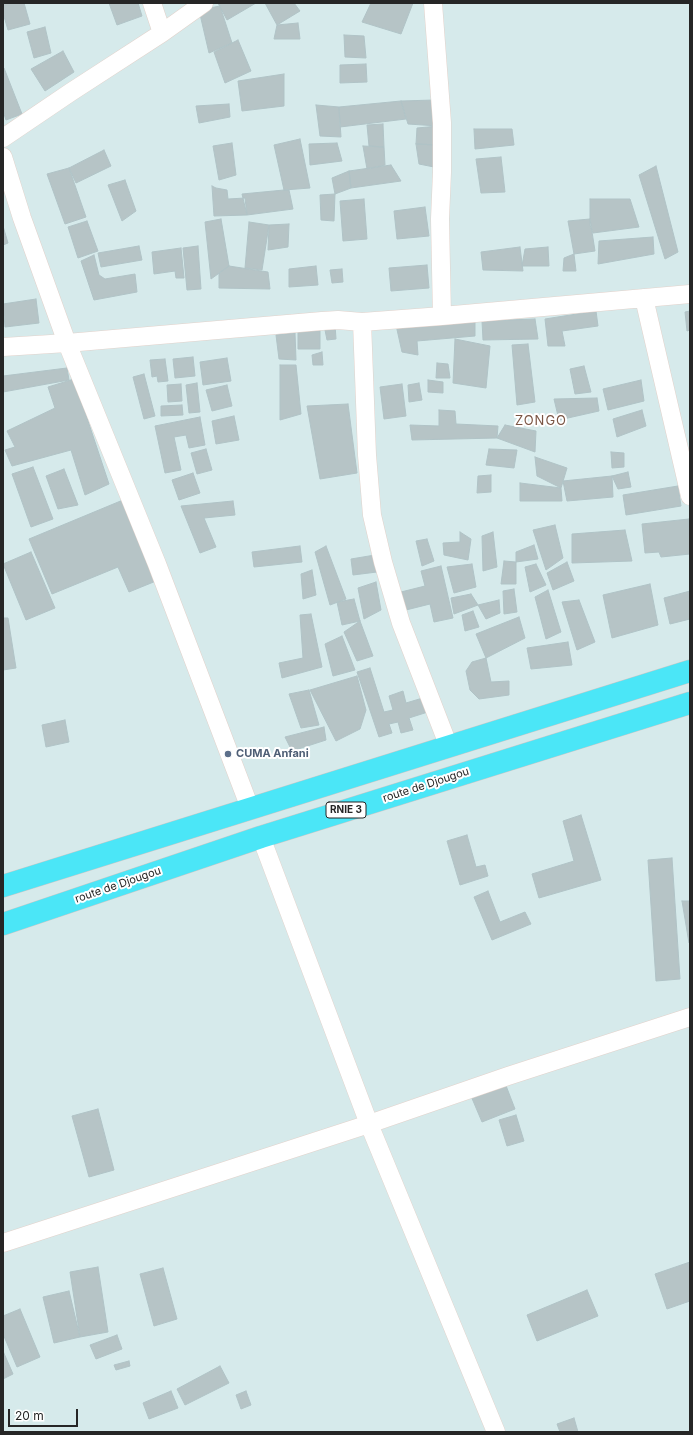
<!DOCTYPE html>
<html>
<head>
<meta charset="utf-8">
<style>
  body { margin:0 }
  #map { position:relative; width:693px; height:1435px; overflow:hidden; background:#d6eaeb; font-family:Inter,sans-serif }
  canvas { display:block }
  .frame { position:absolute; inset:0; border:4px solid #262626; pointer-events:none }
  .scale { position:absolute; left:8px; top:1409px; width:70px; height:18px; box-sizing:border-box; border:2px solid #262626; border-top:0; padding-left:5px; font-size:12px; line-height:14px; white-space:nowrap; color:#262626; -webkit-text-stroke:3px #fff; paint-order:stroke }
</style>
</head>
<body>
<div id="map">
<canvas width="693" height="1435"></canvas>
<div class="frame"></div>
<div class="scale">20 m</div>
</div>
<script>
const ctx = document.querySelector('canvas').getContext('2d');
ctx.lineJoin = 'round';
function paint(path, color) {
  ctx.fillStyle = color;
  ctx.fill(path, 'evenodd');
}
function poly(rows) {
  const path = new Path2D();
  for (const r of rows) {
    path.moveTo(r[0], r[1]);
    for (let i = 2; i < r.length; i += 2) path.lineTo(r[i], r[i + 1]);
  }
  return path;
}
function stroke(path, color, width, dash) {
  ctx.strokeStyle = color;
  ctx.lineWidth = width;
  ctx.lineCap = dash ? 'butt' : 'round';
  ctx.setLineDash(dash || []);
  ctx.stroke(path);
}
function drawText(font, color, halo, rows, align = 'center') {
  ctx.font = font + ' Inter,sans-serif';
  ctx.lineWidth = 4;
  ctx.setLineDash([]);
  ctx.textBaseline = 'middle';
  ctx.strokeStyle = halo;
  ctx.fillStyle = color;
  for (const [text, x, y, turn = 0] of rows) {
    ctx.save();
    ctx.translate(x, y);
    ctx.rotate((+turn || 0) * Math.PI / 180);
    ctx.textAlign = isNaN(turn) ? turn : align;
    if (halo) ctx.strokeText(text, 0, 0);
    ctx.fillText(text, 0, 0);
    ctx.restore();
  }
}
const building = poly([
  [3,3,24,3,30,24,8,30,3,13,3,3],
  [109,3,138,3,142,16,117,25,109,3],
  [218,3,256,3,227,20,218,3],
  [265,3,294,3,300,11,277,25,265,3],
  [371,3,413,3,401,34,362,22,371,3],
  [220,6,232,43,209,53,199,10,220,6],
  [298,23,300,39,274,39,277,25,298,23],
  [45,27,51,53,34,58,27,32,45,27],
  [344,35,364,36,366,58,345,57,344,35],
  [238,40,251,71,225,83,214,52,238,40],
  [63,51,74,72,45,91,31,69,63,51],
  [366,64,367,82,340,83,340,65,366,64],
  [3,68,4,68,22,114,6,120,3,111,3,68],
  [284,74,284,106,242,111,238,81,284,74],
  [434,100,438,126,408,124,401,101,434,100],
  [401,101,406,119,340,127,339,107,401,101],
  [229,104,230,117,199,123,196,106,229,104],
  [316,105,339,107,341,137,320,136,316,105],
  [383,124,384,147,369,146,367,125,383,124],
  [438,126,438,145,416,144,417,128,438,126],
  [474,129,512,129,514,145,475,149,474,129],
  [300,139,310,188,284,190,274,145,300,139],
  [232,143,236,175,219,180,213,146,232,143],
  [337,143,342,161,310,165,309,144,337,143],
  [416,144,438,145,439,168,419,164,416,144],
  [363,146,384,147,385,165,367,169,363,146],
  [104,150,111,166,76,183,69,168,104,150],
  [501,157,505,192,481,193,476,159,501,157],
  [391,165,401,181,351,188,349,171,391,165],
  [656,166,678,252,665,259,639,175,656,166],
  [69,168,86,217,65,224,47,174,69,168],
  [349,171,351,188,335,194,332,178,349,171],
  [125,180,136,211,122,221,108,185,125,180],
  [212,186,216,188,227,190,228,199,245,198,247,215,214,216,212,186],
  [284,190,289,190,293,209,247,215,242,194,284,190],
  [335,194,334,221,321,220,320,195,335,194],
  [364,199,367,239,343,241,340,201,364,199],
  [590,199,630,199,639,227,593,233,590,225,590,199],
  [425,207,429,236,397,239,394,211,425,207],
  [221,219,229,266,211,279,205,222,221,219],
  [590,219,595,251,574,254,568,221,590,219],
  [87,221,98,251,78,258,68,227,87,221],
  [249,222,269,225,262,270,245,268,249,222],
  [289,224,288,247,268,250,269,225,289,224],
  [3,226,8,243,3,245,3,226],
  [653,237,654,254,598,264,599,241,653,237],
  [139,246,142,260,101,267,98,253,139,246],
  [198,246,201,289,187,290,183,248,198,246],
  [520,247,523,271,483,270,481,252,520,247],
  [548,247,549,266,522,266,525,249,548,247],
  [181,248,184,278,176,278,175,271,154,274,152,252,181,248],
  [574,254,576,271,563,271,564,258,574,254],
  [94,255,99,275,105,279,135,274,137,292,94,300,81,261,94,255],
  [427,265,429,288,391,291,389,268,427,265],
  [229,266,268,272,270,289,219,288,219,273,229,266],
  [316,266,318,285,289,287,289,269,316,266],
  [342,269,343,282,332,283,330,270,342,269],
  [36,299,39,323,5,327,3,304,36,299],
  [596,311,598,326,562,331,565,346,548,346,545,319,596,311],
  [690,311,690,330,687,331,685,312,690,311],
  [535,319,538,339,483,340,482,321,535,319],
  [475,320,475,336,417,341,418,355,402,352,396,325,475,320],
  [335,324,336,339,327,340,324,325,335,324],
  [298,326,320,326,320,349,298,349,298,326],
  [295,333,296,360,279,359,276,335,295,333],
  [455,339,490,346,486,388,453,383,455,339],
  [528,344,535,402,517,405,512,345,528,344],
  [322,352,323,365,313,365,312,355,322,352],
  [193,357,195,376,175,378,173,359,193,357],
  [227,358,231,381,203,385,200,362,227,358],
  [165,359,168,381,158,382,157,376,152,377,150,360,165,359],
  [437,363,448,364,450,378,436,378,437,363],
  [280,365,296,365,301,414,280,420,280,365],
  [584,366,591,392,575,394,570,369,584,366],
  [67,368,69,380,3,392,3,376,67,368],
  [144,374,155,416,144,419,133,377,144,374],
  [74,379,109,484,85,495,71,450,12,466,5,450,15,447,7,431,55,408,48,387,74,379],
  [428,380,443,382,443,393,428,392,428,380],
  [641,380,644,401,608,410,603,389,641,380],
  [197,383,200,412,189,413,186,385,197,383],
  [419,383,422,400,409,402,408,385,419,383],
  [181,384,182,401,168,402,167,385,181,384],
  [402,384,406,416,384,419,380,387,402,384],
  [227,385,232,406,212,411,206,390,227,385],
  [597,398,599,411,559,420,554,399,597,398],
  [348,404,357,473,320,479,307,406,348,404],
  [182,405,183,415,161,416,161,406,182,405],
  [439,410,455,411,456,424,498,426,497,438,412,440,410,425,439,426,439,410],
  [642,410,646,426,617,437,613,419,642,410],
  [234,416,239,440,216,444,212,421,234,416],
  [200,417,205,445,189,448,186,435,174,437,181,470,165,473,155,426,200,417],
  [505,425,536,431,535,452,497,438,505,425],
  [206,449,212,470,197,474,191,453,206,449],
  [489,449,517,450,514,468,486,465,489,449],
  [611,452,624,453,624,467,612,468,611,452],
  [535,457,567,468,561,488,537,476,535,457],
  [33,467,53,519,31,527,12,474,33,467],
  [64,469,78,505,58,509,46,476,64,469],
  [628,472,631,487,618,489,612,476,628,472],
  [193,473,200,493,179,500,172,480,193,473],
  [491,475,491,492,477,493,478,476,491,475],
  [612,476,613,497,567,501,563,481,612,476],
  [520,483,561,488,562,501,520,501,520,483],
  [678,486,681,506,626,515,623,495,678,486],
  [123,500,156,581,129,592,118,567,52,594,29,539,123,500],
  [233,501,235,515,204,518,216,547,200,553,181,506,233,501],
  [689,519,690,554,661,557,659,552,645,553,642,524,689,519],
  [555,525,563,558,546,570,533,530,555,525],
  [625,530,632,561,572,563,572,534,625,530],
  [460,532,471,539,468,560,444,555,443,543,460,542,460,532],
  [493,532,497,567,483,571,482,536,493,532],
  [427,539,434,561,422,566,416,541,427,539],
  [534,545,538,559,516,562,516,552,534,545],
  [300,546,302,562,254,567,252,552,300,546],
  [326,546,346,599,330,605,315,552,326,546],
  [31,552,55,608,26,620,3,564,31,552],
  [375,555,377,572,353,575,351,559,375,555],
  [504,561,516,562,516,584,501,584,504,561],
  [567,562,574,581,553,590,547,573,567,562],
  [472,564,476,587,454,593,447,567,472,564],
  [536,564,546,585,530,592,525,567,536,564],
  [441,566,453,618,434,622,430,604,402,611,397,593,425,586,421,571,441,566],
  [312,570,316,595,303,599,301,574,312,570],
  [376,582,381,610,364,619,358,588,376,582],
  [650,584,658,625,612,638,603,595,650,584],
  [514,589,517,612,504,614,503,591,514,589],
  [548,590,561,632,546,639,535,597,548,590],
  [690,591,690,619,670,624,664,598,690,591],
  [471,594,478,605,454,614,451,598,471,594],
  [354,599,360,621,342,625,337,602,354,599],
  [499,600,500,613,486,619,478,605,499,600],
  [579,600,595,642,577,650,562,602,579,600],
  [473,611,479,627,465,631,462,615,473,611],
  [311,614,322,667,282,678,279,663,303,658,300,615,311,614],
  [519,617,525,638,486,658,476,634,519,617],
  [3,618,8,618,16,668,3,670,3,618],
  [360,621,373,656,357,661,344,632,360,621],
  [342,636,355,670,333,676,325,644,342,636],
  [568,642,572,665,531,669,527,648,568,642],
  [486,658,491,682,509,681,509,695,479,699,470,690,466,671,472,662,486,658],
  [370,668,384,712,393,710,389,696,403,691,406,703,426,697,431,711,409,718,413,730,401,733,398,722,389,724,392,733,379,737,357,672,370,668],
  [357,676,366,710,360,729,336,741,310,690,357,676],
  [309,690,319,725,301,728,289,694,309,690],
  [65,720,69,742,46,747,42,725,65,720],
  [324,727,326,740,292,751,285,737,324,727],
  [581,815,601,880,539,898,532,874,574,861,563,821,581,815],
  [467,835,476,867,485,865,488,876,460,885,447,841,467,835],
  [672,858,680,979,656,981,648,860,672,858],
  [488,891,500,922,525,912,531,924,492,940,474,897,488,891],
  [682,901,690,901,690,942,689,943,682,901],
  [505,1083,515,1109,482,1122,471,1096,505,1083],
  [98,1109,114,1170,89,1177,72,1116,98,1109],
  [516,1115,524,1141,507,1146,499,1120,516,1115],
  [690,1262,690,1301,667,1309,655,1274,690,1262],
  [98,1267,108,1332,80,1337,70,1272,98,1267],
  [163,1268,177,1319,154,1326,140,1274,163,1268],
  [587,1290,598,1316,537,1341,527,1315,587,1290],
  [69,1291,80,1337,54,1343,43,1297,69,1291],
  [20,1309,40,1357,17,1367,3,1334,3,1316,20,1309],
  [117,1335,122,1349,96,1359,90,1345,117,1335],
  [3,1351,13,1374,3,1379,3,1351],
  [129,1361,130,1366,116,1370,114,1365,129,1361],
  [220,1366,229,1383,185,1405,177,1389,220,1366],
  [171,1391,178,1408,149,1419,143,1403,171,1391],
  [246,1391,251,1405,241,1409,236,1395,246,1391],
  [574,1418,578,1432,560,1432,557,1424,574,1418]
]);
paint(building, '#b6c4c6');
stroke(building, '#b0c3c6', 1);
const minor = poly([
  [152,3,162,33],
  [433,3,442,123,442,172,440,219,442,316],
  [3,138,71,92,162,33,204,3],
  [3,157,22,218,67,343,157,564,250,808],
  [644,298,690,496],
  [362,322,367,455,372,515,383,562,401,623,449,747],
  [3,347,67,343,322,321,338,320,362,322,442,316,690,294],
  [261,837,369,1124,496,1432],
  [3,1243,369,1124,508,1076,690,1017]
]);
const trunk = poly([
  [3,886,690,671],
  [3,924,261,837,690,703]
]);
stroke(minor, '#e2d2cb', 19);
stroke(trunk, '#c7c7c7', 23);
stroke(minor, '#fff', 18);
stroke(trunk, '#4be6f7', 22);
for (const [x, y, r, color] of [
  [228,754,4,"#5c6f8a"]
]) {
  const dot = new Path2D();
  dot.arc(x, y, r, 0, 2 * Math.PI);
  ctx.fillStyle = color;
  ctx.fill(dot);
  stroke(dot, '#fff', 1.5);
}
for (const [x, y, w] of [
  [346,810,40]
]) {
  const box = new Path2D();
  box.roundRect(x - w / 2, y - 8, w, 16, 3);
  ctx.fillStyle = '#fff';
  ctx.fill(box);
  stroke(box, '#262626', 1);
}
drawText('bold 10px', '#262626', null, [
  ["RNIE 3",346,810]
]);
drawText('bold 11px', '#4e5e75', '#fff', [
  ["CUMA Anfani",236,754]
], 'left');
drawText('11px', '#262626', '#fff', [
  ["route de Djougou",426,785,-18],
  ["route de Djougou",118,885,-19]
]);
ctx.letterSpacing = '1px';
drawText('13px', '#7a5544', '#fff', [
  ["ZONGO",541,421]
]);
ctx.letterSpacing = '0px';
</script>
</body>
</html>
